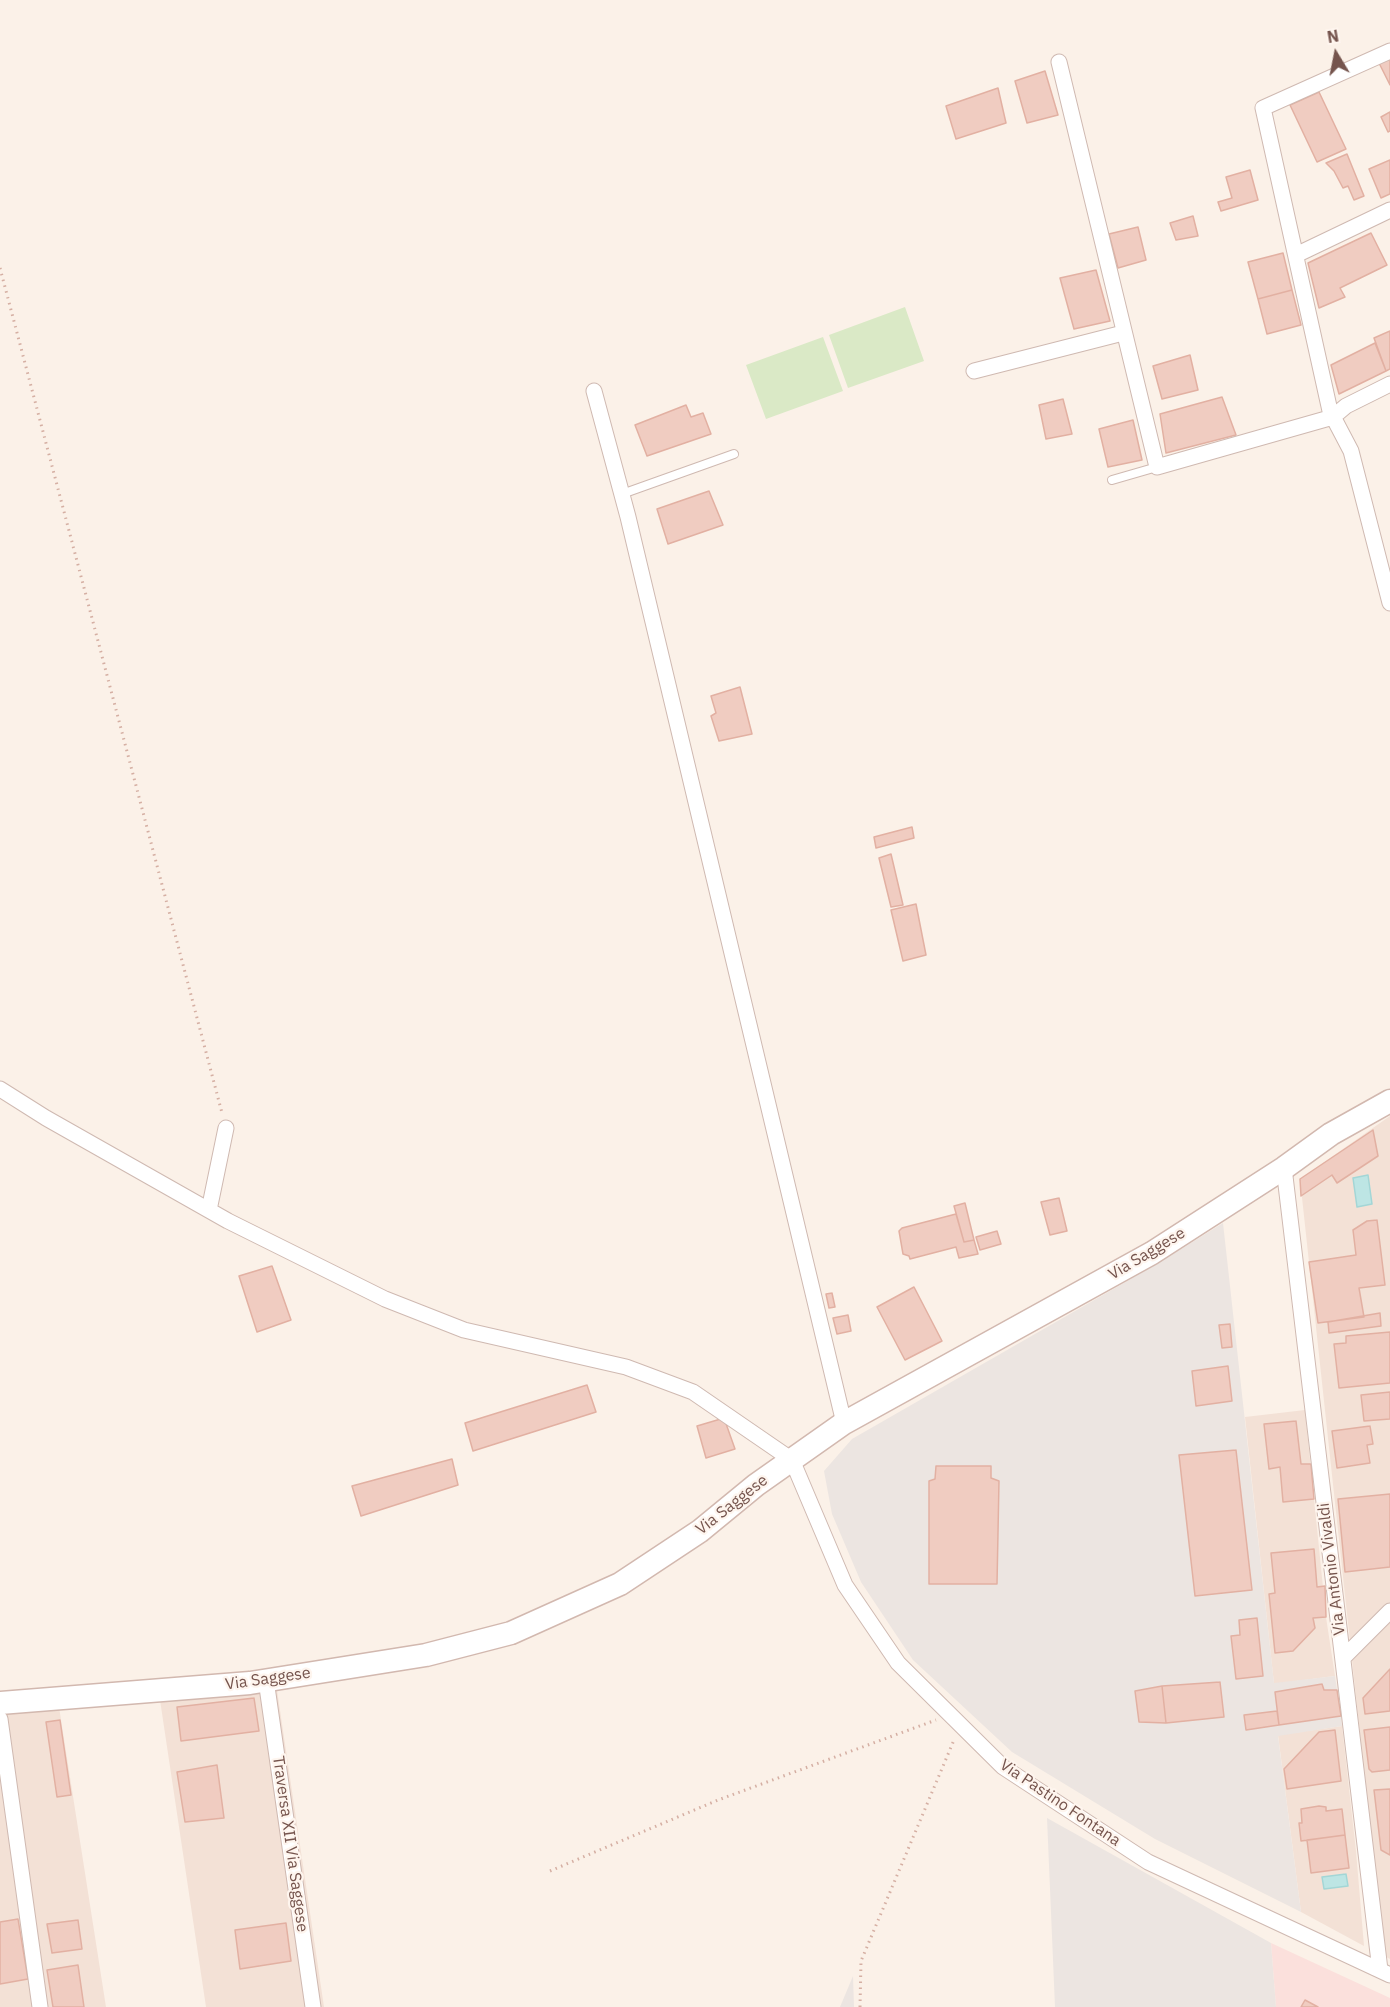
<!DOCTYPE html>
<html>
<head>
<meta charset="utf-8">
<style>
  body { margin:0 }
  #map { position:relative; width:1390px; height:2007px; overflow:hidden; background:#fbf1e8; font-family:"IBM Plex Sans",sans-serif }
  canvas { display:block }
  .north { position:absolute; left:1306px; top:24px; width:60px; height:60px; -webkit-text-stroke:4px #fef5ee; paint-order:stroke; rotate:350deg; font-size:16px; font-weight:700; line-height:24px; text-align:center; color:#75544d }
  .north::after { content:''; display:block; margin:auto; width:21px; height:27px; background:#75544d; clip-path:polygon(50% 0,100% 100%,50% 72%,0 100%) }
</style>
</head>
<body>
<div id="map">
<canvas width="1390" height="2007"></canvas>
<div class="north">N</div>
</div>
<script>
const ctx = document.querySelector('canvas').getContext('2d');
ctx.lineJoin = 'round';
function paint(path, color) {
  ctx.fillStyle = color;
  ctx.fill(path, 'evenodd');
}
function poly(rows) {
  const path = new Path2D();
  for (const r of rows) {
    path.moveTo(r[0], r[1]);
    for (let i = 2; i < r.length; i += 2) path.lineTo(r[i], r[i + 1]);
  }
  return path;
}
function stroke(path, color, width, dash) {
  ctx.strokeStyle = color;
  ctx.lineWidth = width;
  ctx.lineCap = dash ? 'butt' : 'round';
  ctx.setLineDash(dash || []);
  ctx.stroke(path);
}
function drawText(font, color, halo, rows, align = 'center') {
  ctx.font = font + ' "IBM Plex Sans",sans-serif';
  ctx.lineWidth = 4.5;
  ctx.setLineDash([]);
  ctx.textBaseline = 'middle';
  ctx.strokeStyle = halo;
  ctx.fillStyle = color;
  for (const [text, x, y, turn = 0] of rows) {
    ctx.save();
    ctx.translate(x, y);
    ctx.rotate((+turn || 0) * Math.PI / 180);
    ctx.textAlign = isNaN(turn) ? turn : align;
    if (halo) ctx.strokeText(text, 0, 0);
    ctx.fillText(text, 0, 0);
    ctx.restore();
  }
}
paint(poly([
  [1390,1116,1390,1959,1384,1956,1300,1179],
  [1305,1410,1326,1617,1335,1676,1274,1684,1245,1417],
  [277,1690,324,2007,206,2007,160,1700],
  [59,1707,106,2007,0,2007,0,1710],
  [1342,1726,1356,1851,1364,1946,1301,1912,1278,1735]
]), '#f3e1d6');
paint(poly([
  [1271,1943,1390,1998,1390,2007,1276,2007]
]), '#fbe0dc');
paint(poly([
  [1223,1223,1274,1683,1335,1676,1341,1716,1342,1726,1278,1736,1301,1912,1155,1839,1012,1752,913,1660,861,1582,832,1514,824,1471,852,1439,1157,1264],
  [1047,1818,1271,1943,1276,2007,1055,2007],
  [853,1976,854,2007,840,2007]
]), '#ece5e1');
paint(poly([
  [905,307,924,361,848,388,829,335],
  [823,337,843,391,766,419,746,365]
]), '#dae9c6');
const water = poly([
  [1368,1175,1372,1204,1357,1207,1353,1178,1368,1175],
  [1346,1874,1348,1886,1324,1889,1322,1877,1346,1874]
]);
paint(water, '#bde5e4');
stroke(water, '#a3d6d6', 1.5);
const building = poly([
  [1390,56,1390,85,1378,61,1390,56],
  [1045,71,1058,115,1027,123,1015,81,1045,71],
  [998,88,1006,123,956,139,946,106,998,88],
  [1319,92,1346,149,1317,162,1290,105,1319,92],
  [1390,112,1390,131,1388,132,1381,117,1390,112],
  [1347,154,1364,196,1354,200,1348,186,1343,188,1334,171,1326,163,1347,154],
  [1390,160,1390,194,1381,198,1369,169,1390,160],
  [1250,170,1258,200,1221,211,1218,202,1232,198,1226,177,1250,170],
  [1193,216,1198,236,1176,240,1170,223,1193,216],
  [1138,227,1146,260,1118,268,1109,234,1138,227],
  [1371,233,1387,265,1340,288,1345,297,1319,308,1308,263,1371,233],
  [1283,253,1292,290,1258,299,1248,262,1283,253],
  [1096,270,1110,321,1074,329,1060,278,1096,270],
  [1292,290,1301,325,1267,334,1258,299,1292,290],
  [1390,331,1390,369,1386,371,1374,338,1390,331],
  [1375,343,1386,371,1339,394,1331,365,1375,343],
  [1190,355,1198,390,1162,399,1153,366,1190,355],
  [1222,397,1236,435,1166,453,1160,414,1222,397],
  [1063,399,1072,434,1046,439,1039,405,1063,399],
  [686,405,691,417,703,413,711,434,647,456,635,425,686,405],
  [1133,420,1142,460,1108,467,1099,429,1133,420],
  [709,491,723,525,668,544,657,509,709,491],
  [740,687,752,734,719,741,711,716,716,713,711,696,740,687],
  [912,827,914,838,876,848,874,837,912,827],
  [891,854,903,905,891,907,879,858,891,854],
  [916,904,926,955,903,961,891,910,916,904],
  [1373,1130,1378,1156,1337,1183,1332,1175,1301,1196,1300,1179,1373,1130],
  [1059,1198,1067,1231,1050,1235,1041,1202,1059,1198],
  [965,1203,974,1240,964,1242,954,1206,965,1203],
  [956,1214,964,1242,974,1240,978,1254,959,1258,956,1247,910,1259,909,1256,903,1254,899,1231,902,1228,956,1214],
  [1377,1220,1385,1285,1359,1288,1364,1317,1318,1323,1309,1262,1356,1255,1353,1230,1367,1221,1377,1220],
  [997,1231,1001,1244,980,1250,976,1237,997,1231],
  [272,1266,291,1320,257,1332,239,1276,272,1266],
  [914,1287,942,1341,905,1360,877,1307,914,1287],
  [832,1293,835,1307,829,1308,826,1294,832,1293],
  [1380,1313,1381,1326,1329,1333,1328,1322,1380,1313],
  [848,1315,851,1331,837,1334,833,1318,848,1315],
  [1230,1324,1232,1347,1222,1348,1219,1325,1230,1324],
  [1390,1332,1390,1383,1339,1388,1334,1344,1346,1343,1346,1336,1390,1332],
  [1228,1366,1232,1401,1196,1406,1192,1371,1228,1366],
  [587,1385,596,1412,473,1451,465,1423,587,1385],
  [1390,1392,1390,1419,1364,1421,1361,1395,1390,1392],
  [724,1418,735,1449,706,1458,697,1426,724,1418],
  [1296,1421,1301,1464,1311,1464,1314,1499,1283,1502,1280,1467,1269,1469,1264,1424,1296,1421],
  [1370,1426,1373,1444,1367,1445,1370,1463,1337,1468,1332,1431,1370,1426],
  [1236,1450,1252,1590,1195,1596,1179,1455,1236,1450],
  [452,1459,458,1485,361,1516,352,1486,452,1459],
  [936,1466,991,1466,991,1478,999,1481,997,1584,929,1584,929,1481,935,1479,936,1466],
  [1390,1494,1390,1567,1345,1572,1338,1499,1390,1494],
  [1314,1549,1317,1587,1325,1586,1326,1617,1313,1618,1315,1628,1293,1651,1275,1653,1269,1594,1275,1593,1271,1553,1314,1549],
  [1257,1618,1263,1676,1236,1679,1231,1636,1240,1635,1239,1620,1257,1618],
  [1390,1669,1390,1711,1365,1714,1363,1698,1390,1669],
  [1220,1682,1224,1717,1166,1723,1162,1686,1220,1682],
  [1322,1684,1324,1690,1337,1690,1341,1716,1279,1725,1275,1692,1322,1684],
  [1162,1686,1166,1723,1139,1722,1135,1691,1162,1686],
  [254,1698,259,1731,181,1741,177,1707,254,1698],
  [1277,1711,1279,1725,1246,1730,1244,1715,1277,1711],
  [60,1720,71,1795,57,1797,46,1722,60,1720],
  [1390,1727,1390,1770,1372,1772,1369,1769,1364,1730,1390,1727],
  [1335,1730,1341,1781,1287,1789,1284,1769,1319,1732,1335,1730],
  [217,1765,224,1818,185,1822,177,1772,217,1765],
  [1390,1789,1390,1855,1381,1850,1374,1790,1390,1789],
  [1319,1806,1326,1807,1326,1811,1342,1809,1345,1835,1301,1841,1299,1823,1302,1823,1301,1809,1319,1806],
  [1345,1835,1349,1868,1311,1873,1307,1840,1345,1835],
  [18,1919,28,1979,0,1984,0,1922,18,1919],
  [78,1920,82,1949,52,1953,47,1924,78,1920],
  [286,1923,291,1961,240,1969,235,1930,286,1923],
  [78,1965,84,2007,53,2007,47,1970,78,1965],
  [1305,2000,1318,2007,1301,2007,1305,2000]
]);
paint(building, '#f0ccc1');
stroke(building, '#e2b0a2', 1.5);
const service = poly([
  [1112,480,1157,467],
  [622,494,734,454]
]);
const minor = poly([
  [1390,51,1263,108,1330,411,1351,451,1390,603],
  [1059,62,1157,467,1333,417,1346,406,1390,384],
  [1296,255,1390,210],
  [974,371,1123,333],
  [594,391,628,517,844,1423],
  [0,1089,46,1118,228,1221,385,1299,464,1330,626,1367,693,1392,792,1460,845,1585,898,1663,1003,1767,1148,1862,1390,1975],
  [1284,1168,1380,1970],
  [209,1210,226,1128],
  [1343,1658,1390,1611],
  [266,1680,313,2007],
  [0,1719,40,2007]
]);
const secondary = poly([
  [0,1703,250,1683,426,1655,511,1633,620,1584,700,1531,756,1485,844,1423,1152,1253,1284,1168,1331,1134,1390,1101]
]);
stroke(service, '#cfb9b1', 10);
stroke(minor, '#cfb9b1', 17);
stroke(secondary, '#d2b8af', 25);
stroke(poly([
  [0,268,222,1113],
  [550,1871,718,1800,936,1720],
  [860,2007,861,1961,954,1740]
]), '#d5afa3', 3, [1.5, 4.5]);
stroke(service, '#fff', 8);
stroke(minor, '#fff', 15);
stroke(secondary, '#fff', 22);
drawText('16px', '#75544d', '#fef5ee', [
  ["Via Saggese",1147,1254,-31],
  ["Via Saggese",732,1505,-38],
  ["Via Antonio Vivaldi",1332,1569,-97],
  ["Via Saggese",268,1679,-8],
  ["Via Pastino Fontana",1060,1803,34],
  ["Traversa XII Via Saggese",290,1844,82]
]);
</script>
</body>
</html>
